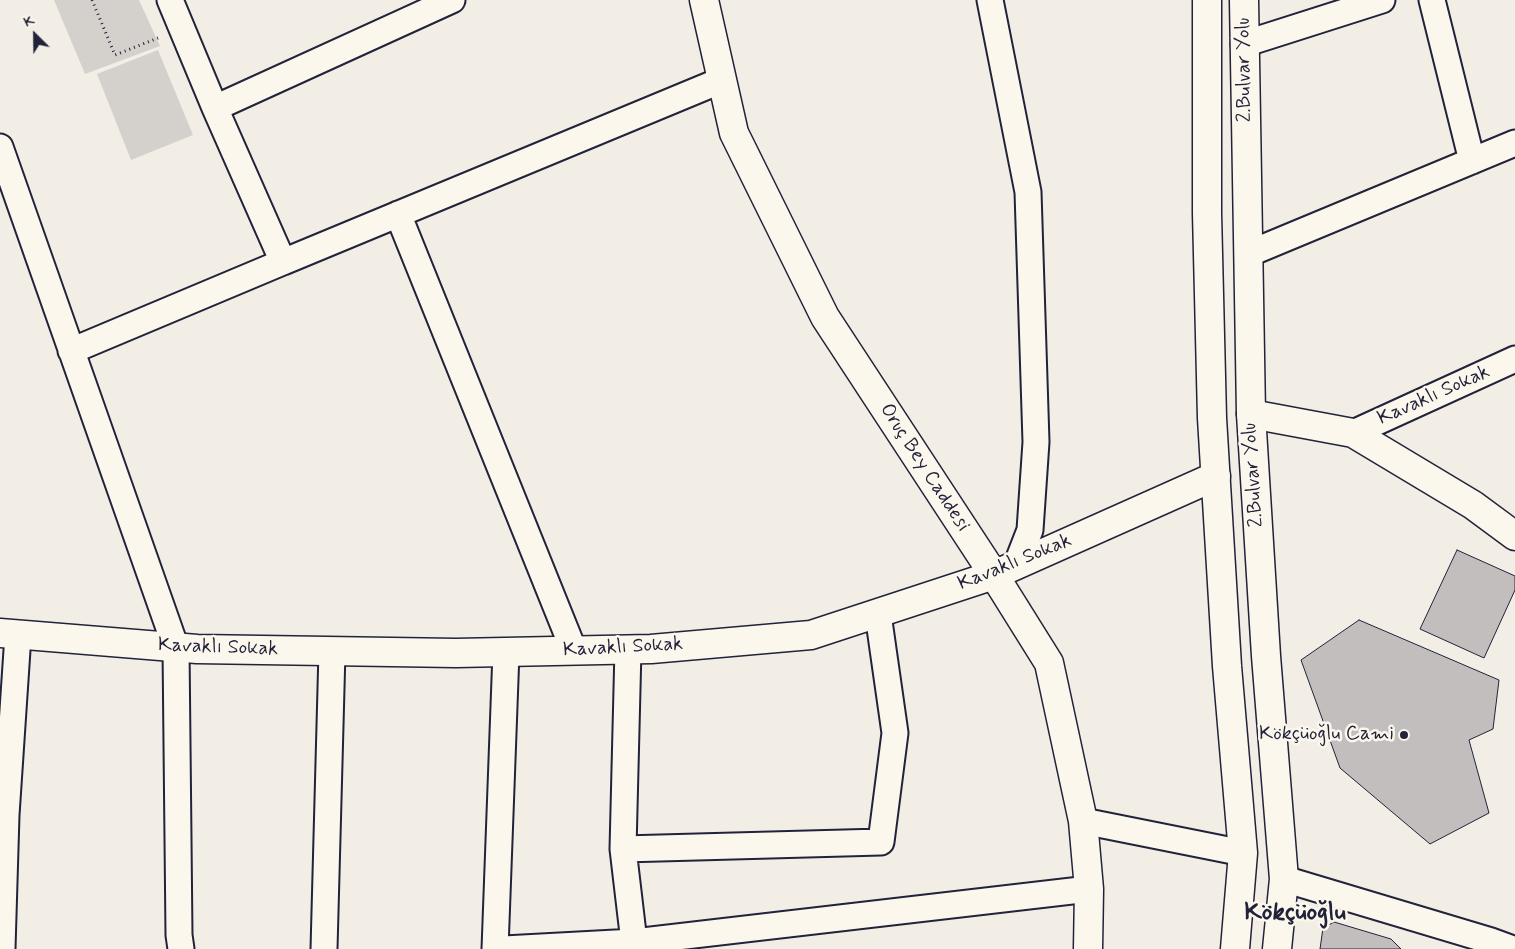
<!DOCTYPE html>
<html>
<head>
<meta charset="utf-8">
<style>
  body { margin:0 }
  #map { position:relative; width:1515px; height:949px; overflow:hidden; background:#f2eee5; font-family:Mynerve,sans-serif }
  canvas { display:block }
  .north { position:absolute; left:10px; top:10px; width:50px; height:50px; -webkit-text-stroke:4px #fbf7ec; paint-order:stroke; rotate:337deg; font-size:14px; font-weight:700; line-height:20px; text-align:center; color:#22223b }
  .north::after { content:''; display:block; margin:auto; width:18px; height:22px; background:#22223b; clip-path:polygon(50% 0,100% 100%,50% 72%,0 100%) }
</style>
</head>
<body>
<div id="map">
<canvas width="1515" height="949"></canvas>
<div class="north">K</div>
</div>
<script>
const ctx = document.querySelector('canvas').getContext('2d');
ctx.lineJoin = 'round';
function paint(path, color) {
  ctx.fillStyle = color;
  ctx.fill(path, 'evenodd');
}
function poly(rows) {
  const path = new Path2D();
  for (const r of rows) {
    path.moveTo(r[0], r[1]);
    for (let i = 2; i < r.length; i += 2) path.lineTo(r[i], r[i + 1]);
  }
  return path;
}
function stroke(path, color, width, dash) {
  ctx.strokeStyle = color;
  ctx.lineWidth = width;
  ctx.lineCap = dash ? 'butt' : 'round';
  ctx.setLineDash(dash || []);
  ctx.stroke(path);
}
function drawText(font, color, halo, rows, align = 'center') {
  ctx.font = font + ' Mynerve,sans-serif';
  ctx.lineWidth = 5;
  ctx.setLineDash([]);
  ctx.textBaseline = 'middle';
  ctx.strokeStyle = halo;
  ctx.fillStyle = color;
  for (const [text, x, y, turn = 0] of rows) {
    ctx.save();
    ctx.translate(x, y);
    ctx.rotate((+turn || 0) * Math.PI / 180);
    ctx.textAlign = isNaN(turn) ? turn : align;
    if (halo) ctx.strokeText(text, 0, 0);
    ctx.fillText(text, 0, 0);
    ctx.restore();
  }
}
paint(poly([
  [54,0,139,0,160,46,85,74],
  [158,50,193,135,131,160,97,74]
]), '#d4d1cc');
const building = poly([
  [1457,550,1515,576,1515,590,1484,658,1420,629,1457,550],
  [1359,620,1499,680,1493,729,1469,740,1489,813,1430,844,1340,768,1301,660,1359,620],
  [1334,922,1391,939,1401,949,1320,949,1323,928,1334,922]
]);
paint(building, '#c2bebe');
stroke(building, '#22223b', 1);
const street = poly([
  [170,0,215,108,452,0],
  [990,0,1028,192,1036,442,1030,530,1016,566],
  [1432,0,1472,161],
  [1244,44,1382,0],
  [215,108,283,262,722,80],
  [0,147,176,648,179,935,181,949],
  [398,214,574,651],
  [1248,254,1515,143],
  [71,351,283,262],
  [1353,433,1515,359],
  [628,649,623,849,634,942],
  [1083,821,1243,853],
  [623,849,881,842,895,733,878,614],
  [1284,879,1491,941,1513,949],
  [2,949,6,815,18,635],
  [324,949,332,651],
  [495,949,506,652],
  [504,949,634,942,1089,889]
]);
const secondary = poly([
  [704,0,734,133,825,317,994,575,1049,663,1083,821,1089,889,1088,949],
  [1251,414,1353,433,1473,505,1515,536],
  [0,633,197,649,456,653,651,649,811,635,994,575,1216,476]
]);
const primary = poly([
  [1207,0,1207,213,1212,418,1227,666,1243,853,1235,949],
  [1244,0,1251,414,1266,656,1284,879,1277,949]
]);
stroke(street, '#22223b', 29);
stroke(secondary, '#22223b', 31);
stroke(primary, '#22223b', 31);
stroke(poly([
  [92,0,115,55,158,38]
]), '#22223b', 3, [1, 4]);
stroke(street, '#fbf7ec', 25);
stroke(secondary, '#fbf7ec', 28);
stroke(primary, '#fbf7ec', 28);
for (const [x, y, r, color] of [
  [1404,735,5,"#22223b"]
]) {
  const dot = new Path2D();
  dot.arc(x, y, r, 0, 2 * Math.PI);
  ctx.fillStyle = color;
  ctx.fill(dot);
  stroke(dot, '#fbf7ec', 2);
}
drawText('20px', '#22223b', '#fbf7ec', [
  ["2.Bulvar Yolu",1245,70,-91],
  ["Kavaklı Sokak",1434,396,-24],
  ["Oruç Bey Caddesi",924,468,57],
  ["2.Bulvar Yolu",1254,475,-94],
  ["Kavaklı Sokak",1015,563,-22],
  ["Kavaklı Sokak",218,648,2],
  ["Kavaklı Sokak",623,648,-3]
]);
drawText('20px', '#22223b', '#fbf7ec', [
  ["Kökçüoğlu Cami",1394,735]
], 'right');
drawText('bold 25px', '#22223b', '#fbf7ec', [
  ["Kökçüoğlu",1295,914]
]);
</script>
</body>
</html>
